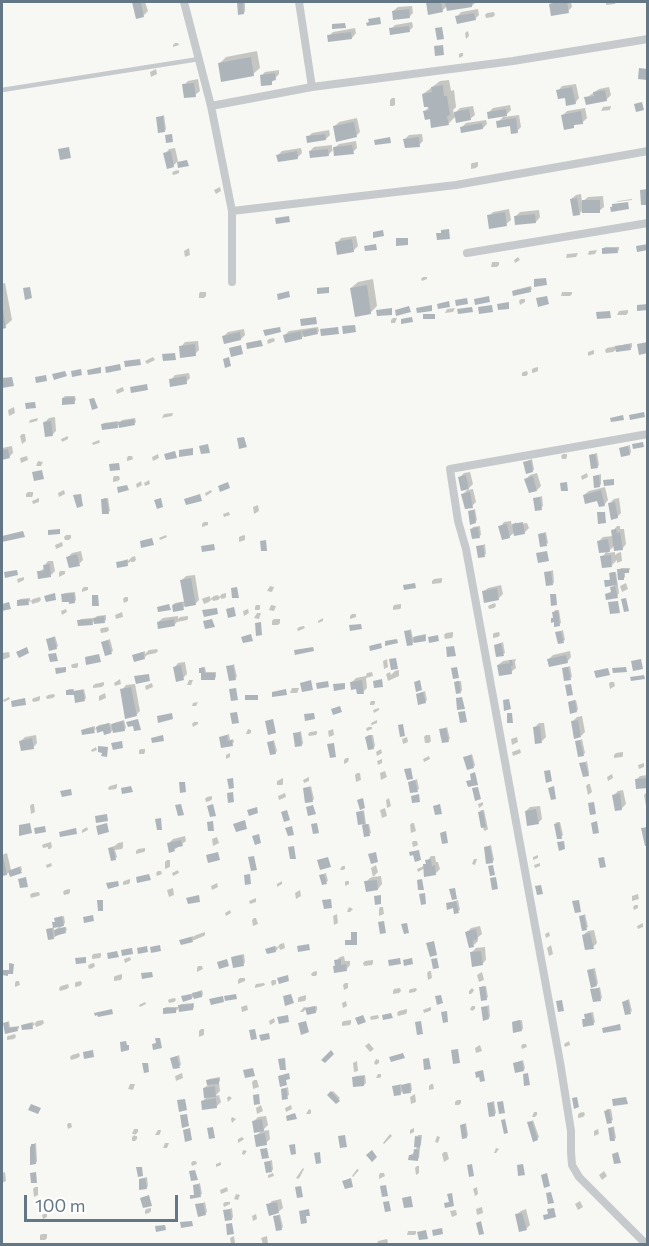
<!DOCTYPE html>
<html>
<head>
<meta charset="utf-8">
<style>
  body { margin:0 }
  #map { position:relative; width:649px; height:1246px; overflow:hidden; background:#f7f7f3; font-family:Commissioner,sans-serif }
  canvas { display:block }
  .frame { position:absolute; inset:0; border:3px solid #647786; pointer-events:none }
  .scale { position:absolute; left:24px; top:1195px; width:154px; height:27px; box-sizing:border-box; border:3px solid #647786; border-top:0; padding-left:8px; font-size:18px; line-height:21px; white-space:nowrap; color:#647786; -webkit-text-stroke:4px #fff; paint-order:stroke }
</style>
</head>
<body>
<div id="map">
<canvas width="649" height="1246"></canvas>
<div class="frame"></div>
<div class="scale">100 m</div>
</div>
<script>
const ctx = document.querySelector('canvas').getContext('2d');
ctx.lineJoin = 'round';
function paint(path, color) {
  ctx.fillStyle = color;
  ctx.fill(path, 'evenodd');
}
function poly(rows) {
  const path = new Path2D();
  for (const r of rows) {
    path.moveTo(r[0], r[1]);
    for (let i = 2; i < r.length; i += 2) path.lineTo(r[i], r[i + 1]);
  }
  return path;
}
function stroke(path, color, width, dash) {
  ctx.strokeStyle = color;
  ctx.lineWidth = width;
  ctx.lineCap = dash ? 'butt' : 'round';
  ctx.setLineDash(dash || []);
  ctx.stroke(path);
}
paint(poly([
  [133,2,145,2,148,11,143,16,137,17],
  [238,2,245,2,245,11,244,13,239,13],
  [427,2,476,2,472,6,447,6,443,10,430,13],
  [553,2,571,2,572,7,568,11,550,4],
  [606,2,616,2,615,4,606,5],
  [412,6,413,13,409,17,393,11,398,7],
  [478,9,479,15,475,19,457,17,461,12],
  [494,12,495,15,493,17,486,18,485,15,487,13],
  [412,22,413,27,409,31,391,29,395,25],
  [355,28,356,33,352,38,329,36,333,32],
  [468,31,469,36,466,39,465,33],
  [175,43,178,43,179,45,173,47,173,45],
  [257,51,260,68,253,74,219,64,226,57],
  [461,53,463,53,463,56,459,58,459,54],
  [156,69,157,74,151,77,150,72],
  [279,70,279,74,271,83,261,76,265,72],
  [198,79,200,91,195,95,184,85,188,81],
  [449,80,451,91,454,90,456,107,453,110,454,114,460,108,473,106,475,115,470,119,457,115,448,124,431,117,425,111,431,105,423,94,440,81],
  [576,84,579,98,575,103,558,91,562,86],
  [609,87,611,95,606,100,586,98,599,89],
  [392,98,395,98,395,105,393,106,390,106,390,100],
  [510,105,511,110,504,117,519,115,521,127,517,131,511,124,498,122,505,115,489,112,493,108],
  [611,106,610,110,601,111,603,107],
  [585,108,587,118,583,122,576,123,573,126,563,115,567,111],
  [164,115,166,129,165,131,157,118],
  [357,118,360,132,356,136,335,126,339,122],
  [486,120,487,124,483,128,462,127,466,123],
  [329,130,330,135,326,139,308,137,312,133],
  [422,134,423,141,419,145,405,139,409,135],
  [356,141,357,148,353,152,335,148,328,155,310,151,314,147,332,145,332,150,339,144],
  [175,148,178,161,174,165,168,167,165,154,169,149],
  [301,148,302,153,298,157,278,155,282,151],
  [478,162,478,166,476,168,471,169,471,164,472,163],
  [179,170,179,173,177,174,173,175,172,173,174,171],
  [220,187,221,191,216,194,214,190],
  [581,194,582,202,588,197,603,196,604,207,599,211,584,209,579,214,571,199,576,195],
  [632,199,632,200,616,202,618,201],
  [509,209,511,220,506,224,489,216,493,212],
  [539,210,540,217,536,222,516,216,520,212],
  [356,236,358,246,354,250,339,253,337,243,341,238],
  [605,247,619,247,619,250,617,252,603,249],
  [189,248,190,255,185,257,184,251],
  [597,250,595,254,588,255,589,251],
  [578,253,576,257,566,258,567,254],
  [518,257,520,260,515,263,514,260],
  [492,262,499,262,499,265,497,267,491,267],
  [423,277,427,277,427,279,422,281,421,279],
  [373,279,377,306,370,313,351,288,358,282],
  [5,283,12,320,5,326,2,327,2,284],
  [531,286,532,289,530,291,513,291,515,290],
  [200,292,206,292,206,296,204,298,199,298,199,294],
  [562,292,572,292,572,294,570,296,561,296],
  [521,299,525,299,525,302,520,305,519,301],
  [455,308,453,312,445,313,447,309],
  [628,310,628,313,626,315,617,315,619,311],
  [393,318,397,318,395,323,391,323,391,320],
  [318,327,319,331,317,333,304,336,301,338,285,335,289,331],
  [244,329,245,335,241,339,224,336,228,332],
  [274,338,275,341,273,342,268,344,267,341,269,339],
  [198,341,199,350,195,354,181,347,185,342],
  [632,343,632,347,631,348,617,349,613,352,606,353,605,350,607,348],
  [594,350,594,354,588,356,588,352],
  [153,357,155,360,147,364,145,361],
  [538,367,538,371,536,372,532,373,532,369,534,368],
  [527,371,528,374,526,376,522,376,522,373,523,372],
  [189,373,190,378,186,382,171,380,175,375],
  [123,387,124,391,117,394,116,390],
  [65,396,75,396,76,400,74,402,63,398],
  [14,407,15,413,9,416,8,410],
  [173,413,172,416,162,418,164,414],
  [55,417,56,431,52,435,45,422,49,418],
  [38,418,37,421,29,423,30,420],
  [135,418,136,422,134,424,120,423,117,427,102,425,104,423,118,421,119,424,122,420],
  [22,434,25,434,26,441,22,444,20,436],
  [68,436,68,439,62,442,61,439],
  [99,440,100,442,99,443,93,445,92,443,94,442],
  [630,445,631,452,630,454,620,448],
  [12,446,13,453,9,457,2,458,2,448],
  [597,453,599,465,597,467,590,455],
  [158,454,159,458,153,461,152,457],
  [563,454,567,454,567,457,566,459,562,459,561,456],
  [27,456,28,460,21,463,20,458],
  [128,456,132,456,133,459,131,460,127,461,127,458],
  [532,459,534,469,533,471,525,462],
  [38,461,43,462,41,466,36,466],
  [470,472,473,484,469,488,460,477,464,473],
  [537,473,541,486,537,490,526,479,530,475],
  [587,473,588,477,582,480,581,476],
  [601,474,601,484,600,486,595,476],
  [114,476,119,476,120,479,118,481,113,482,113,478],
  [149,480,150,484,145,486,144,483],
  [141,481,142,485,137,488,136,484],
  [605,487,608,500,604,505,598,499,584,495,589,491],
  [473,489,476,502,472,506,463,494,467,490],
  [64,490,65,494,59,497,58,493],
  [211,490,212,492,206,496,205,493],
  [28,492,33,492,33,495,32,497,26,497,26,494],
  [542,496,543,506,541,508,535,498],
  [39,498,39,502,33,504,32,501],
  [104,498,108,498,110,511,108,512,102,500],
  [619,498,621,513,617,517,609,504,614,499],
  [258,505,259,511,254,514,253,507],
  [475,509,477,520,475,522,469,511],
  [229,512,230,515,224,517,223,514],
  [511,521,512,526,516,522,516,525,527,523,529,528,524,533,515,532,509,537,500,527,504,522],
  [204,522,208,522,208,525,202,527,202,524],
  [480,526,481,535,479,536,472,529,473,527],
  [617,526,620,526,620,529,624,529,626,544,622,549,615,545,607,553,615,552,615,555,618,553,621,552,622,561,617,563,617,560,612,565,602,557,608,550,599,541,603,537,613,536,613,531],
  [546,532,548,543,547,544,539,534],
  [66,535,71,535,71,538,69,540,65,540,64,537],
  [166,535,167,537,165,538,160,540,159,538,161,537],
  [245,535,245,540,239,542,239,537,241,536],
  [62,542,63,546,56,549,55,545],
  [485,544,486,554,485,555,478,547],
  [81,551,83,560,79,564,68,557,72,553],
  [135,556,136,560,134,562,131,562,131,561,127,564,117,563,128,559,128,561,132,557],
  [48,561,53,561,55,571,51,575,38,572,45,568,44,566],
  [621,568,630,568,629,572,625,572,625,577,624,578,619,570],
  [553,570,554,582,553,584,546,573],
  [60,571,65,571,65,574,59,577,59,573],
  [612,572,616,572,619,593,617,596,607,594,613,592,612,588,616,583,606,581,611,579,610,574],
  [195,575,199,600,195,604,185,606,183,608,173,605,175,603,186,601,182,580,186,576],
  [24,577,24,580,18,583,17,579],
  [442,578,442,581,441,583,432,584,432,581,434,579],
  [626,583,628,589,622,592,620,586],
  [501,585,503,594,499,598,483,592,488,588],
  [270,586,274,587,272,592,267,591],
  [84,587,88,587,88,590,82,592,82,589],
  [75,592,76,600,74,602,63,594,65,593],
  [226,593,226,597,225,598,221,599,221,597,218,600,213,601,212,599,209,602,204,604,202,599,204,598,210,596,210,599,214,596,218,595,219,597,222,594],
  [40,597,41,600,39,602,32,604,31,600,28,603,19,601,20,599,30,598,30,602,33,599],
  [125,597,128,597,128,601,124,603,123,599],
  [495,603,496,606,494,608,489,609,488,606,490,605],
  [401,604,401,608,400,609,393,610,393,607,394,605],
  [256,605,260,605,260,609,259,610,255,610,255,607],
  [271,605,276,606,274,611,269,610],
  [66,609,67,612,62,615,61,611],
  [248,609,249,613,244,616,243,611],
  [555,610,559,610,561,623,559,624,552,619,554,617,554,612],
  [122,612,123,617,116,619,115,615],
  [257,613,261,613,259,619,254,618],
  [352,614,356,614,356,617,350,619,350,616],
  [106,615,106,620,105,621,96,623,95,620,92,623,79,621,81,619,93,618,94,619,97,616],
  [178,616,178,619,180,617,188,616,188,619,187,620,177,622,174,625,158,622,163,618],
  [323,618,323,621,318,623,318,621],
  [274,619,280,619,280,623,278,625,272,625,272,621],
  [304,626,305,628,303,629,298,631,297,629,299,627],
  [108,627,109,630,107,632,101,633,100,629,102,628],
  [411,629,413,639,416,636,426,634,426,638,425,640,414,642,412,643,406,632],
  [563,630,565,640,559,643,556,633],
  [453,632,453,636,452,638,445,639,444,635,446,633],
  [499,632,500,635,498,637,493,638,493,634,494,633],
  [55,636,58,646,56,648,48,639],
  [110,639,113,651,111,652,103,642],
  [503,642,505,653,503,654,496,645],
  [157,649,158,651,156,653,147,655,144,658,134,655,145,651,145,654,149,650],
  [570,651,571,657,567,662,549,659,553,655],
  [9,652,10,657,2,660,2,653],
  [387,659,388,667,384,669,383,661],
  [516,659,515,662,516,668,511,672,498,665,503,661],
  [185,662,187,674,183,678,174,668,178,663],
  [78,663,78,666,77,668,72,668,71,665,73,664],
  [234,664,237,677,235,678,228,667],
  [570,666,572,677,570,678,563,668],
  [202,667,205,667,206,672,216,672,216,677,214,679,203,678,200,669],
  [399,670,399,676,388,681,386,674,390,672,391,675,395,671],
  [372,672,373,676,366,678,367,688,363,692,352,682,356,678,366,676,367,673],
  [120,679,121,684,115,686,114,683],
  [189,680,193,680,191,685,187,685],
  [457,681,461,681,462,690,461,692,455,683],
  [104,682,104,685,102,687,93,688,93,686,95,684],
  [610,682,614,682,615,686,610,689,609,684],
  [152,683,153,687,146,690,145,686],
  [135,684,140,711,136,715,122,690,126,685],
  [292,688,299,688,298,691,297,693,290,693],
  [69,689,74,689,74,691,84,689,86,698,84,700,75,693,67,691],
  [425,691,427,700,425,702,417,694],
  [105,693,106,698,99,701,99,696],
  [54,694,55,696,53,698,47,699,46,697,48,695],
  [40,696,40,699,39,701,33,702,32,699,34,698],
  [9,697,10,699,4,702,3,700],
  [576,700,578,709,577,711,569,702],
  [371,701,375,701,375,703,374,705,370,705,370,703],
  [198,702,196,706,192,706,193,703],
  [379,708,379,710,374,713,373,710],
  [582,716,585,732,581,736,573,721,577,717],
  [124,720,126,728,124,730,114,729,111,732,98,727,94,731,82,731,84,729,95,726,95,729,99,725,110,723,111,726,114,723],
  [377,720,377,723,372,725,372,729,367,731,366,729,368,727,372,727,371,723],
  [194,722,198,722,198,724,193,727,192,724],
  [539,723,544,723,546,737,542,741,534,728],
  [447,727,450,739,448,740,440,730],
  [248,729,251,730,251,733,249,734,246,734],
  [333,729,334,735,329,737,328,731],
  [301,731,303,743,302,745,295,734],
  [317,731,317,734,316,735,309,736,308,734,310,732],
  [229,734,230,740,233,739,234,742,232,744,221,737],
  [36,735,37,743,33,748,21,741,25,737],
  [368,735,373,735,375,746,373,748,367,737],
  [426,735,430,735,431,741,429,743,425,743,424,737],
  [407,737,408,742,403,744,402,739],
  [517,737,518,742,512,745,511,739],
  [582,739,585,753,583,755,576,742],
  [274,740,277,751,275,753,269,742],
  [96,747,97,750,92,752,91,750],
  [141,749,145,749,145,752,144,754,139,754,139,750],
  [381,749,382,753,377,756,376,752],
  [520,749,521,753,513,756,512,752],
  [623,752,623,756,622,757,614,758,614,755,616,753],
  [230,753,230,757,226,759,226,755],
  [472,754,475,765,474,767,465,757],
  [429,756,430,759,424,762,423,759],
  [346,758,349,758,348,762,344,764,344,760],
  [382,759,382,763,378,765,377,761],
  [587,761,589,773,588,775,581,764],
  [644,763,644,767,639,769,638,765],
  [385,771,387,777,381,780,380,773],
  [357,773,360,773,361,780,356,782,355,775],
  [612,774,613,778,608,781,607,777],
  [648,775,648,786,636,780,640,776],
  [309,777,309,781,304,783,303,780],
  [283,778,283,784,282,785,277,785,277,781],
  [417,779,419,789,417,790,410,782],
  [117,784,117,787,116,789,109,790,108,788,110,786],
  [588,784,590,784,592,792,588,795,586,786],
  [311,786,314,799,312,801,304,788],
  [623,790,626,804,621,809,614,795,618,791],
  [285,793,286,797,279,800,278,796],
  [646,793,648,793,648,806,646,806,644,795],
  [212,796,212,799,210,801,206,802,205,799,207,797],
  [389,798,391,806,387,808,386,800],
  [483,802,483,805,479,808,478,804],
  [32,804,34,804,35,812,31,814,30,806],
  [540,806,542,819,538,823,526,811,530,807],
  [385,808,387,816,382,818,380,810],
  [364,810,366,824,369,824,371,833,365,835,363,823,358,812],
  [481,810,484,810,488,829,487,830,484,831,480,812],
  [557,822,560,822,563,835,561,837,555,824],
  [412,823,414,823,416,831,411,833,410,825],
  [87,827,88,830,82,833,82,830],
  [185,836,186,841,174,850,169,843,173,839],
  [217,837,219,843,213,846,212,839],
  [413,841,417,841,418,845,416,846,413,847,412,843],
  [51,842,52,847,50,849,48,849,48,847,43,848,42,845,44,844],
  [123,842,123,847,122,849,115,850,117,857,115,859,110,848,116,845,118,843],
  [491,845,494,860,492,862,485,847],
  [145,848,145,851,144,852,136,854,136,851,138,849],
  [7,853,11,870,21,866,22,870,21,871,10,871,7,874,2,875,2,855],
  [538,855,538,858,533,860,533,857],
  [431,856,435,856,436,862,438,862,440,869,435,874,425,868,418,872,417,869,424,866],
  [474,859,477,859,475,865,472,864],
  [167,860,170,860,170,867,165,869,165,862],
  [51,863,52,866,47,868,46,865],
  [540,863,540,866,535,868,534,865],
  [376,865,378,872,373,877,381,876,382,884,378,889,366,882,370,878,373,877,371,868],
  [342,866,345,866,345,869,343,870,340,870],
  [178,870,179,873,173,876,172,873],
  [158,871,161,871,162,874,157,876,156,873],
  [326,873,328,881,326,882,321,875],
  [130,879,130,882,129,884,123,885,123,882,124,881],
  [282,881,282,884,277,887,277,884],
  [346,881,349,881,349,884,345,886,345,882],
  [217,883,218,887,212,890,211,886],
  [173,888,174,895,169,897,167,890],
  [70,889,70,892,69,894,64,895,63,892,65,890],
  [300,890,301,896,296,899,295,893],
  [39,892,40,895,38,896,31,898,30,895,32,893],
  [638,894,639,899,632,901,632,896],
  [256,898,256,902,250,904,249,901],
  [458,900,460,910,458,911,454,907,447,904],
  [635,905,638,905,638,908,634,910,633,907],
  [349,907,353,909,350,912,347,912],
  [380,907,383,907,384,914,379,916,379,909],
  [230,910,231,913,226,916,225,913],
  [337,914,338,923,334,925,333,916],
  [585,914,588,927,586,928,580,917],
  [64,916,65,923,60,928,66,927,67,930,53,938,47,930,54,927,54,931,61,925,54,923,56,921,56,918],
  [254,918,256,918,258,924,253,926,252,920],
  [643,923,643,927,638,929,637,926],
  [480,926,482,934,477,938,478,941,474,945,467,932,471,928],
  [594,930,597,943,593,947,583,935,588,931],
  [205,932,205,935,204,936,192,941,181,940,193,936,193,937,196,935],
  [549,932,550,936,546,938,545,934],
  [284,943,285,948,283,949,280,950,279,947,276,951,267,949,276,946,277,948,280,944],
  [551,945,553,954,549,956,547,948],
  [485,947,486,960,482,964,472,952,476,948],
  [101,953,101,956,100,958,92,959,92,956,93,954],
  [244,954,245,962,244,964,233,958,235,956],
  [344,956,345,961,350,961,350,965,346,970,334,966,337,964,336,961,340,957],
  [130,957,131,960,125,963,124,959],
  [373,960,373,963,372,965,364,966,363,963,365,961],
  [94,963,95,966,93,968,89,969,88,966,90,964],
  [198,966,202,966,203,969,197,972,197,968],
  [595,968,598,983,597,985,588,970],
  [317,971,317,974,316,976,312,976,311,974,313,972],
  [429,971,431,971,432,978,428,980,427,973],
  [482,972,484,980,479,982,477,975],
  [122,974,122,978,121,980,114,981,114,977,115,976],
  [240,978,245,978,245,981,238,984,238,980],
  [272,980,276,980,276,984,272,986,271,982],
  [16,981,19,981,20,985,15,987,15,983],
  [81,981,82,984,80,986,75,987,75,983,76,982],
  [264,983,265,985,263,986,255,988,255,986,256,984],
  [345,983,348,983,348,988,344,990,343,985],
  [68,984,69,987,67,989,60,991,59,988,61,986],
  [482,986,486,986,488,997,486,999,480,988],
  [600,987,602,998,600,999,592,990],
  [400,988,401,991,399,993,393,994,393,991,394,989],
  [416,988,417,990,415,992,409,993,409,990,411,989],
  [472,988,474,990,473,992,471,994,469,994,469,991],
  [202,990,203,994,202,996,195,995,192,998,183,997],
  [306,995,306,999,305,1001,298,1002,298,998,299,997],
  [175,998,176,1000,174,1002,169,1003,168,1000,170,999],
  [629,999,632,1011,631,1012,623,1002],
  [346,1001,347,1006,343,1008,342,1003],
  [145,1002,146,1004,140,1007,139,1005],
  [194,1003,194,1007,193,1009,180,1007,176,1011,164,1009,166,1007,179,1007,181,1004],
  [247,1005,248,1010,242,1012,241,1007],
  [489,1005,490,1016,489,1018,482,1008],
  [317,1006,317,1010,316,1012,307,1008,303,1012,300,1012,304,1007,308,1008],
  [472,1006,475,1006,475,1009,472,1011,470,1009],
  [431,1007,431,1010,430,1011,424,1013,423,1010,425,1009],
  [407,1009,407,1012,406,1014,398,1016,397,1013,399,1011],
  [593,1012,595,1022,593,1024,584,1020,588,1013],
  [378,1015,379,1018,377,1019,371,1020,370,1017,372,1016],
  [274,1018,275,1022,270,1025,269,1021],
  [43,1020,44,1023,42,1025,36,1027,35,1024,32,1027,23,1025,25,1024,33,1022,34,1024,37,1021],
  [351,1020,351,1023,350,1025,342,1026,342,1022,344,1021],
  [522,1020,523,1028,522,1030,513,1022,515,1021],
  [9,1021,10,1027,19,1026,19,1028,17,1030,6,1032,4,1023],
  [201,1029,204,1029,204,1035,199,1037,199,1031],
  [15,1034,16,1037,14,1039,7,1040,7,1037,8,1036],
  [569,1041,570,1045,565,1047,564,1044],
  [369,1043,374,1049,370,1052,365,1046],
  [523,1044,526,1044,527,1047,522,1049,521,1046],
  [480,1045,482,1051,476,1053,475,1048],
  [79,1053,80,1056,78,1058,71,1060,70,1057,72,1055],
  [179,1055,181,1065,179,1066,172,1058],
  [376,1059,379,1060,379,1063,376,1065,374,1063],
  [523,1060,525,1068,524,1070,514,1063],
  [357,1061,358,1071,354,1072,353,1063],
  [182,1073,183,1078,176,1081,175,1076],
  [378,1074,381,1074,381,1077,379,1078,376,1078],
  [365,1075,366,1083,364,1085,354,1077,356,1076],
  [220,1077,220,1081,219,1082,220,1091,215,1096,219,1095,221,1102,217,1106,202,1101,206,1098,204,1088,208,1085,208,1081,209,1079],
  [254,1080,257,1080,259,1087,253,1089,252,1082],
  [411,1083,412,1090,411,1091,404,1090,401,1093,394,1086,401,1084,402,1087,405,1084],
  [130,1084,135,1084,133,1090,128,1089],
  [431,1084,433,1084,434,1089,429,1090,429,1086],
  [288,1087,289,1095,284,1098,282,1089],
  [333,1091,340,1098,336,1102,329,1095],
  [415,1094,416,1102,411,1104,410,1097],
  [229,1096,232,1098,228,1102,227,1098],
  [457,1100,461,1100,461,1103,459,1105,455,1105,455,1102],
  [494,1101,496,1113,494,1115,489,1103],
  [261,1105,263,1111,257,1114,256,1108],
  [291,1105,292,1109,286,1112,285,1108],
  [309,1109,311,1110,311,1113,310,1114,306,1114],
  [607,1109,611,1109,613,1120,611,1121,606,1111],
  [534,1112,537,1112,537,1115,535,1117,532,1117],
  [584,1112,585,1115,583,1117,578,1118,578,1115,579,1113],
  [266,1116,268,1125,262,1131,269,1130,270,1139,266,1143,256,1136,262,1130,254,1121,258,1117],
  [232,1117,236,1119,232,1123,231,1119],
  [533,1120,539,1137,537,1139,529,1123],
  [68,1123,71,1123,72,1127,68,1129,67,1125],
  [466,1123,468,1135,467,1137,461,1125],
  [614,1126,616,1138,615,1139,609,1129],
  [414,1128,414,1132,410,1134,410,1130],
  [134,1129,138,1129,138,1132,134,1136,137,1136,137,1139,135,1141,132,1141,132,1137,135,1134,132,1134],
  [598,1129,599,1134,594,1136,594,1131],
  [158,1130,161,1130,160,1134,159,1135,155,1135],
  [390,1134,392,1136,384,1144,383,1143],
  [418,1135,422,1135,421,1145,418,1148,420,1148,419,1158,417,1159,410,1155,412,1154,415,1154,415,1150,418,1146,417,1137],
  [437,1136,440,1137,438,1143,435,1142],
  [242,1137,244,1139,243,1140,238,1143,238,1139],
  [35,1143,36,1143,37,1161,36,1163,31,1147],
  [165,1143,169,1143,167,1148,163,1148],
  [496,1148,499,1149,496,1153,494,1153],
  [243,1150,247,1151,244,1155,242,1154],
  [444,1152,447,1152,449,1159,444,1162,442,1154],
  [272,1160,273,1169,272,1171,266,1162],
  [193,1161,196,1161,197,1164,192,1166,191,1163],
  [221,1162,221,1165,216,1167,216,1164],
  [417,1166,419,1166,419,1173,416,1175,415,1168],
  [303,1168,304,1169,300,1177,298,1179,296,1178],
  [357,1169,359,1170,353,1177,352,1176],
  [604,1171,607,1176,602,1180,599,1175],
  [5,1172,6,1181,2,1183,2,1173],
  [273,1173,274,1176,268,1178,268,1175],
  [380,1173,384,1173,385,1176,379,1179,379,1175],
  [147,1177,148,1186,146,1188,140,1179],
  [200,1183,202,1194,200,1195,191,1196,196,1194,195,1185],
  [35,1187,38,1187,38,1195,34,1197,33,1189],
  [227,1187,228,1191,221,1194,220,1190],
  [477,1187,478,1194,475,1196,473,1189],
  [236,1194,240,1195,238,1200,234,1199],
  [281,1199,283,1208,278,1212,268,1205,272,1201],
  [580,1201,583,1207,578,1210,575,1204],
  [205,1202,207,1212,205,1214,197,1205],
  [225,1202,230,1202,230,1204,224,1207,223,1204],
  [45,1206,47,1210,41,1212,40,1209],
  [482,1207,483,1213,477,1215,476,1209],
  [151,1208,151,1211,149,1213,145,1214,145,1211,146,1209],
  [232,1208,233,1217,232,1219,225,1211],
  [526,1209,530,1225,526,1229,516,1215,521,1211],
  [456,1210,457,1215,452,1217,450,1211],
  [44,1214,47,1214,47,1217,43,1219,42,1215],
  [256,1214,257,1219,253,1221,252,1216],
  [280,1214,283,1227,281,1229,275,1217],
  [408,1231,416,1231,416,1234,414,1235,407,1235],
  [42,1234,47,1234,47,1238,45,1240,40,1240,40,1235],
  [234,1236,235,1243,231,1244,230,1238],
  [267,1236,268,1244,263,1244,261,1238],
  [387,1239,388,1242,386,1244,377,1244,378,1241]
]), '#0003');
paint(poly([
  [132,2,141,2,144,17,136,19],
  [237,2,243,2,244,14,238,15],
  [426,2,441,2,443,12,428,15],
  [445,2,472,2,472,7,447,11],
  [560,2,567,2,569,13,551,16,549,4],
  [409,9,410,18,393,20,392,11],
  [474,13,476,20,457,24,455,16],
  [380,17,381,24,367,26,366,23,369,22,368,19],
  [345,23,346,28,332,29,332,24],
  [409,26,410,32,390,35,389,28],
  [442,27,444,39,437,40,435,28],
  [351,32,352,39,328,42,327,35],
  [443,45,444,55,435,56,434,46],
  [251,57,254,76,221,82,218,63],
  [639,68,648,69,647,80,638,79],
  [275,73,276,80,272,81,272,85,261,86,260,75],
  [194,83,196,97,184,98,182,84],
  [443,85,444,96,447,96,450,115,447,116,449,125,431,128,430,119,425,120,423,111,429,110,428,107,424,107,422,94,432,92,431,87],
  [572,87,576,104,566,106,565,98,558,99,556,90],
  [605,90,607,101,586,105,584,97,594,96,593,92],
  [642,102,644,110,636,112,634,104],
  [469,109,471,120,456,123,454,112],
  [506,109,507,116,488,119,487,112],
  [581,111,583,124,574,125,574,128,564,130,561,115],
  [163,116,165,132,158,133,156,117],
  [516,118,518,133,511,134,510,126,497,128,496,121],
  [354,122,357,137,336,142,333,126],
  [482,123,483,129,461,133,460,127],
  [172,134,173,142,166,143,165,135],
  [325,134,326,140,307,143,306,136],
  [390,137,391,143,375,145,374,140],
  [419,137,420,147,405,148,403,139],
  [352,145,354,154,334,156,333,147],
  [69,147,71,158,60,160,58,149],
  [328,149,329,156,310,158,309,151],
  [171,151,174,167,167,169,163,153],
  [297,151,298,159,278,162,276,155],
  [187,160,189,166,178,168,177,162],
  [648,189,648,205,641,205,640,190],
  [577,198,580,215,573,216,570,199],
  [582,200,600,200,600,213,582,213],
  [628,202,629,209,611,212,610,207,612,207,612,204],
  [505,212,507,226,489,229,487,215],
  [535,214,536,223,515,225,514,216],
  [289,216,290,222,276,224,275,218],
  [449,229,450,239,437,240,436,233,441,233,441,230],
  [383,230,384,236,373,238,373,232],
  [396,238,408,238,408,245,396,246],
  [352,239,354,252,337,255,335,242],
  [376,244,377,250,365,251,364,246],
  [648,244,648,250,637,252,636,246],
  [602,248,617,248,618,253,602,254],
  [546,278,547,285,534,287,534,279],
  [367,285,371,314,355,317,350,288],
  [30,287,32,298,25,300,23,288],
  [329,287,329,293,317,294,317,288],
  [530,287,531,292,513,296,512,291],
  [289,291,290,297,278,300,277,294],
  [489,296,490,302,475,305,474,299],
  [547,296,549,304,538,307,536,298],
  [467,298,468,304,456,306,455,300],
  [449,301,450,307,438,309,437,304],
  [509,302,509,309,498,310,497,304],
  [648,304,648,310,637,311,637,305],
  [432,305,432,311,417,313,416,308],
  [492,305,493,312,479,314,478,307],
  [409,306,411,312,396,316,395,310],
  [472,307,473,312,458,314,457,309],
  [392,308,392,315,377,316,376,310],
  [2,309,3,309,6,328,2,329],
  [610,311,611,318,597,319,596,312],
  [423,314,435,314,435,319,423,319],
  [316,317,317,324,301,326,300,319],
  [412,317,413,322,401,324,401,319],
  [355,325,356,332,343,334,342,326],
  [280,327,281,332,265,336,263,330],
  [338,327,339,334,321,336,320,329],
  [316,328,318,334,304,337,302,331],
  [301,331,302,339,285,343,283,335],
  [240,332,241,340,224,344,222,336],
  [261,340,263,346,247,349,246,343],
  [648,342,648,353,639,355,637,344],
  [195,344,196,356,180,358,179,346],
  [630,344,631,350,616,352,615,346],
  [241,345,243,354,231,357,229,348],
  [175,353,176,360,163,361,162,354],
  [229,357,231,366,225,368,223,359],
  [140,359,141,365,125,367,124,361],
  [120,364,121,370,106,373,105,367],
  [101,367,101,373,88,375,87,370],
  [81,369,82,375,72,377,71,371],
  [65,371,67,376,54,380,52,374],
  [46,375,47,381,36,383,35,377],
  [186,376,187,384,170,387,169,379],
  [12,377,14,386,2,388,2,378],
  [147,384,148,390,131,393,130,387],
  [74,397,75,404,62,405,62,398],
  [94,398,98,408,92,410,89,399],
  [35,402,36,408,26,409,25,403],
  [644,412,645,417,630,420,629,415],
  [623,415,624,420,611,422,610,418],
  [134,419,135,425,119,428,118,422],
  [51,421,53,436,45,437,43,422],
  [117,422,118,428,102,430,101,424],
  [244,437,247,447,239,449,237,438],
  [643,442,644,447,633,449,632,444],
  [208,444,210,453,201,454,199,446],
  [628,446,630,455,621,457,619,448],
  [193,448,193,455,179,457,179,450],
  [8,449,10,458,2,460,2,450],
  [175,451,177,458,166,460,164,454],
  [595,454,598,468,591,469,589,455],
  [531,460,533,472,526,474,523,462],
  [119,463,120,470,110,471,109,464],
  [42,470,44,479,34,481,32,472],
  [466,475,469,489,461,491,458,477],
  [599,475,600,487,594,488,593,476],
  [533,476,537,491,529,493,524,479],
  [614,479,614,485,604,486,603,480],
  [228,482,230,488,220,492,218,486],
  [567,482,568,491,561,491,560,483],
  [127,485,129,490,118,493,117,487],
  [601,490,605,506,599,507,597,501,585,504,583,495],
  [470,492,473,508,465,509,461,494],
  [81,494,83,506,77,508,73,495],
  [200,494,202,501,186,505,184,499],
  [540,497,542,510,535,511,533,498],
  [161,498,163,507,157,509,154,500],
  [101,499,107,499,109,514,102,514],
  [615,502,618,518,611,520,608,503],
  [474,510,476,523,470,525,468,511],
  [597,512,605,512,606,523,598,524],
  [523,522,525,534,514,536,512,524],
  [507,524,510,538,502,540,498,526],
  [478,527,480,538,472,539,470,529],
  [60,529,60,534,48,535,48,530],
  [616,529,617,533,620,532,623,550,614,551,611,530],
  [23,531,25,537,2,542,2,536],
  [545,533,547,546,540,547,538,534],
  [152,538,154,545,141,548,140,541],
  [608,539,610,552,599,553,597,541],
  [266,540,267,551,261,551,260,541],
  [214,544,215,550,202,552,201,546],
  [483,545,485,557,478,558,476,546],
  [547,551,549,561,538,563,536,553],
  [77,554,80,566,69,568,66,557],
  [611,555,612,567,602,568,600,556],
  [127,560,128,566,117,568,116,562],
  [50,564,51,577,38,579,37,571,44,571,43,565],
  [617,569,629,569,629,573,624,573,624,580,618,580],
  [17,570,18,575,5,578,4,572],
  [551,571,553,585,546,586,544,572],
  [615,572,617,585,605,587,604,580,610,580,609,573],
  [191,578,196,605,185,607,180,580],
  [415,583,416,588,404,590,403,585],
  [615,586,618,598,606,600,605,594,611,592,610,587],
  [237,587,239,598,232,598,231,588],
  [497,588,499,600,484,603,482,591],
  [55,593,56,600,46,602,44,596],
  [74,593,75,603,69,604,69,602,62,602,61,594],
  [550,594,556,594,557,605,551,606],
  [92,595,98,595,99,606,92,606],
  [626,598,629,611,624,612,621,599],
  [28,599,29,605,17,606,17,600],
  [618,601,620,613,610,614,608,602],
  [9,602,11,609,2,611,2,604],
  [182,602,184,610,173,612,172,605],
  [169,604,171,610,158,612,157,607],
  [234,607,236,616,228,618,226,609],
  [217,608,218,614,204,617,202,610],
  [558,611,560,626,554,627,554,622,551,623,551,618,553,618,552,612],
  [104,616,105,623,94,624,93,618],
  [92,619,93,625,78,626,77,620],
  [174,619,175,626,158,629,157,622],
  [212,619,215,627,205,629,203,621],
  [261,622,262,635,256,636,255,623],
  [361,624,362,629,350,631,349,625],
  [410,630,413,645,407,646,404,631],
  [561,631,564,643,558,644,555,632],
  [251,634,253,641,243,643,241,637],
  [425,635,426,641,414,643,413,637],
  [438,635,439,641,429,643,428,637],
  [54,637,57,649,49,651,46,639],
  [397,639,398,643,385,646,385,641],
  [108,640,112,654,105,656,101,642],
  [381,643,382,648,370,651,369,646],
  [501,643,504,656,496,657,494,645],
  [454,646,456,656,447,657,446,647],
  [27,647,29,653,19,658,16,652],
  [313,647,314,651,295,655,294,650],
  [143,652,145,659,134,662,132,655],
  [56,653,58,661,50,662,48,654],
  [99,654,101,662,86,665,85,657],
  [566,655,568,663,549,667,547,659],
  [396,658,398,669,391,670,389,659],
  [641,659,643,669,633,671,631,661],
  [509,660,512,660,513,666,511,666,512,674,499,676,497,665,510,663],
  [181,665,184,680,176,682,173,667],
  [233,665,236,680,229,681,226,666],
  [66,667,66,672,56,674,55,668],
  [457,667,459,678,453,679,451,668],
  [568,667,571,680,564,681,562,668],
  [626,667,627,672,613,673,612,668],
  [199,668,204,668,205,673,215,673,215,680,201,680,201,673,199,673],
  [608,668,610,675,596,678,594,671],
  [149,674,150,681,136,684,134,676],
  [644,675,645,679,631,681,630,677],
  [382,679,383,687,374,688,373,681],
  [311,680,313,690,302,692,300,683],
  [362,680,364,694,357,694,356,689,351,690,350,682],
  [420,680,422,690,416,692,414,682],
  [328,681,329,687,317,689,316,683],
  [459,681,461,693,456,694,454,682],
  [345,683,345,689,334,691,333,684],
  [571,684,573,695,567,696,565,685],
  [131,687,137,716,125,719,120,689],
  [236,688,238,700,231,701,229,689],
  [286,689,287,695,272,697,272,692],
  [66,690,73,690,73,691,83,690,85,701,75,703,74,695,66,695],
  [423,692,426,703,418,705,416,694],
  [245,695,258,695,258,700,245,700],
  [462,697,465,709,457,710,456,698],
  [25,698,26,705,12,707,11,701],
  [509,699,511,709,504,711,503,700],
  [575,700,577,712,570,714,568,702],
  [340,706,342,712,333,715,331,709],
  [465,711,467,722,460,723,458,712],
  [237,712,239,723,232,724,230,713],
  [172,713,173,719,158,723,157,716],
  [314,713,315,719,305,721,304,714],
  [507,713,512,713,513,723,507,723],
  [138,719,141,730,134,731,133,726,128,727,126,722],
  [273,719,276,733,268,735,265,721],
  [578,720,581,737,574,739,571,721],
  [123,721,125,731,113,733,111,724],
  [109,723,111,733,104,735,103,731,97,733,96,727],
  [403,724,405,736,400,737,398,725],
  [540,726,542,743,535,744,533,727],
  [93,727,95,733,82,735,81,730],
  [446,728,449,742,442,743,439,729],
  [300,732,302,746,295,747,293,733],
  [163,735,164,741,152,743,151,738],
  [227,735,228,741,232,740,233,746,221,748,219,737],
  [371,735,374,749,368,750,365,737],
  [32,738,34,749,21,751,19,741],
  [580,740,584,756,578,757,575,741],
  [122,741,123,748,113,750,111,743],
  [273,741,276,754,270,755,267,742],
  [334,743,336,757,330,758,327,744],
  [98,746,108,747,107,757,101,756,102,753,98,752],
  [471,755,474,768,467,770,463,757],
  [585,762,589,776,583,777,579,763],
  [411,768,413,779,407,780,404,769],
  [550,770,552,781,546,783,544,771],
  [475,772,478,785,468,787,466,781,471,780,470,774],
  [233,778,234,788,229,789,227,779],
  [648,778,648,788,636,789,635,779],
  [415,780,418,792,410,793,408,782],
  [179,782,185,782,186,792,180,793],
  [131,786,133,792,122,794,121,788],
  [554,786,556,799,551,800,548,788],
  [310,787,313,802,305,803,303,788],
  [478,787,481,799,475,801,472,788],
  [71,789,72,795,62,797,60,791],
  [233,792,234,802,228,803,227,793],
  [620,793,622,810,615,811,612,795],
  [419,794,420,802,412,803,411,796],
  [363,798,365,808,360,810,357,800],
  [594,802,596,814,590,815,588,803],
  [181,804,184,815,178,816,175,805],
  [213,804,216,816,210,817,207,806],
  [440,804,442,814,435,815,433,806],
  [313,805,316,814,308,816,306,807],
  [257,807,258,813,249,816,247,810],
  [536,809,539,824,527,826,525,811],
  [287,810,290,820,284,822,281,812],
  [363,811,365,824,358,825,356,812],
  [483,811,486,827,481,828,478,812],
  [107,814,108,821,96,823,95,816],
  [161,818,162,830,157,830,155,819],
  [245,820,247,829,236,832,233,824],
  [213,821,214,831,208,831,207,822],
  [597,821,599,833,593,834,591,823],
  [30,823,32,833,19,836,19,825],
  [107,823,109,832,98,835,96,826],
  [317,823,319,833,313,834,311,824],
  [559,823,562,839,557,839,554,824],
  [368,824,370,836,364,837,362,825],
  [45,826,46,832,35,834,34,828],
  [292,826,294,835,288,836,285,828],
  [648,827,648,846,645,846,641,828],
  [76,828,77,834,60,837,59,832],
  [446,831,448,843,442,844,440,833],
  [259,834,261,843,255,845,252,836],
  [181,840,183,846,174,848,175,851,169,853,167,843],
  [564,841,565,849,559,851,557,842],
  [294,846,296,859,290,859,288,847],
  [490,846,493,863,486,864,484,847],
  [113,847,116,860,111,861,108,848],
  [419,850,421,860,415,862,413,855,410,856,409,852],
  [218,852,220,860,208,863,206,855],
  [376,852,378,862,371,864,368,854],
  [3,856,7,875,2,876,2,857],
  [254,856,257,870,251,871,248,857],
  [328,857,331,867,320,870,317,860],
  [604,857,606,867,600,868,598,858],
  [431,859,432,866,435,865,436,875,424,877,423,864,426,864,425,860],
  [493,865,495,875,490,876,488,866],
  [19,867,22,873,10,877,8,871],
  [149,874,151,880,137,883,136,877],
  [250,874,251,884,245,885,244,875],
  [324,874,327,884,322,885,319,875],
  [26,877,28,887,20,888,18,879],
  [496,877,498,889,492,890,490,878],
  [422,879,424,890,418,890,417,880],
  [377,880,378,890,366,892,364,881],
  [118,881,119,886,108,889,106,883],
  [541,885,543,894,537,895,535,886],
  [455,888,457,899,452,900,449,889],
  [425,893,426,904,421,905,419,894],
  [199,895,200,902,188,904,186,898],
  [381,895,381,904,375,905,374,896],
  [331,899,332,908,324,909,322,900],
  [97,900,103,900,103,911,98,911],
  [579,900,581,912,575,913,572,901],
  [456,901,459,913,454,914,453,908,447,910,446,903],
  [93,915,94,921,84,923,83,917],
  [584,915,587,930,582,931,579,916],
  [62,916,64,926,53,928,52,922,55,922,54,918],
  [384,921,386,933,380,934,378,922],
  [407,923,409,933,404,934,401,924],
  [65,927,66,933,55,936,54,930],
  [52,928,54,939,48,940,46,929],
  [476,929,478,939,473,941,474,947,469,948,465,932],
  [351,932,357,932,357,945,345,945,345,940,351,940],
  [590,933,594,949,585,950,582,935],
  [191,937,193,942,181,945,179,940],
  [434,941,437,955,430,957,426,943],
  [309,944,310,950,298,952,297,946],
  [160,945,161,951,151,953,150,947],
  [147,946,148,952,138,954,137,948],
  [275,946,276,952,267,954,265,949],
  [132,948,133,954,122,956,121,950],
  [117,951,119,957,108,959,107,953],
  [481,951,483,965,472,967,470,952],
  [242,955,244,966,233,968,231,957],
  [86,957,86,963,76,964,75,958],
  [400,958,401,964,389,966,388,960],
  [412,958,413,964,404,966,403,960],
  [437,958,439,968,433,969,431,959],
  [227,959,229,966,219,969,217,962],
  [341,959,341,965,346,964,347,971,334,973,333,966,335,966,334,960],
  [9,963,14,964,13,974,8,974,8,976,2,975,2,970,9,970],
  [593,969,597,986,591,988,587,970],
  [152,972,153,977,142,979,141,973],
  [288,975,289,981,279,984,277,978],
  [479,987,485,987,487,1000,481,1001],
  [599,988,601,1001,593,1002,590,989],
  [201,991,202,997,194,999,192,993],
  [191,994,192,999,183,1002,181,996],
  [236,994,237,999,225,1001,224,996],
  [291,994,294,1003,285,1006,283,996],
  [441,995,443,1003,437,1005,435,996],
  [223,996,224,1002,211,1005,209,999],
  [562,1000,564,1011,558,1012,556,1001],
  [628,1000,631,1014,625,1015,622,1002],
  [193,1004,193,1010,179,1012,178,1005],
  [315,1006,316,1013,307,1015,305,1008],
  [487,1006,489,1019,483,1021,481,1007],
  [163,1008,176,1008,176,1013,163,1014],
  [112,1009,113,1014,98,1017,97,1015,95,1016,94,1013],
  [447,1011,448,1022,443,1023,441,1012],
  [391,1013,393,1018,383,1020,382,1015],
  [591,1013,594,1025,583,1027,582,1019,585,1019,584,1014],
  [288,1015,289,1022,279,1024,277,1017],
  [363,1015,366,1022,358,1025,355,1018],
  [520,1020,522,1031,513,1033,512,1022],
  [306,1021,309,1032,301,1035,298,1023],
  [421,1021,423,1034,417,1035,415,1022],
  [8,1022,9,1028,17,1027,18,1031,5,1034,3,1023],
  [32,1023,33,1029,22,1030,21,1025],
  [620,1024,621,1030,603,1033,602,1028],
  [255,1029,257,1039,251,1040,249,1030],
  [269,1033,270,1039,261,1041,259,1035],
  [155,1038,160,1038,162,1048,153,1050,152,1044,156,1043],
  [126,1041,127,1045,129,1045,129,1050,121,1052,120,1042],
  [458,1049,460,1063,453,1064,451,1050],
  [93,1050,94,1057,84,1059,83,1052],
  [331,1050,334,1054,325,1063,321,1060],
  [403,1053,405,1058,391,1062,389,1057],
  [177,1056,180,1068,173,1069,170,1058],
  [285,1058,286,1070,280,1070,278,1059],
  [429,1058,431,1069,424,1070,423,1059],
  [522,1061,524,1071,515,1073,513,1063],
  [142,1063,148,1063,149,1072,144,1073],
  [253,1068,255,1076,245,1078,243,1070],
  [483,1070,485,1081,480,1082,479,1077,476,1078,475,1072],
  [289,1073,290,1079,286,1080,287,1085,280,1087,278,1076],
  [528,1073,530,1085,524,1086,523,1074],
  [364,1076,364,1086,353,1087,352,1077],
  [219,1078,219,1084,207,1085,206,1080],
  [410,1083,411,1093,403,1094,401,1085],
  [400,1085,401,1095,394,1096,392,1086],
  [215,1086,216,1097,204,1098,203,1088],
  [286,1088,288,1099,282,1100,281,1089],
  [331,1091,340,1101,336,1104,327,1095],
  [259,1094,260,1104,254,1105,253,1095],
  [577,1097,579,1107,574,1109,572,1098],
  [626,1097,628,1104,613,1106,612,1099],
  [216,1098,217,1108,202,1110,201,1101],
  [185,1099,187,1110,179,1112,177,1100],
  [503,1101,505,1113,499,1114,497,1102],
  [493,1102,495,1116,489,1117,487,1103],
  [31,1104,41,1108,38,1114,28,1110],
  [609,1110,612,1123,607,1124,604,1111],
  [295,1113,297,1119,287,1121,286,1116],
  [187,1114,189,1126,182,1128,180,1115],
  [262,1119,264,1131,254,1133,252,1121],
  [505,1119,508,1133,504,1134,501,1120],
  [532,1121,538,1140,533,1142,527,1122],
  [465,1124,467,1138,462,1139,460,1125],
  [213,1127,215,1138,209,1139,207,1128],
  [613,1127,615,1141,610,1141,608,1128],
  [190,1128,192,1140,185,1142,183,1130],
  [265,1133,267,1145,256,1147,254,1135],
  [345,1135,347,1147,340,1148,338,1136],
  [415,1136,421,1137,420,1148,414,1147],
  [31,1144,35,1144,36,1164,30,1165,30,1147,31,1146],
  [295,1144,296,1154,291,1155,289,1145],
  [267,1148,269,1158,262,1159,260,1149],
  [414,1149,419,1150,418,1161,408,1160,409,1155,413,1155],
  [372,1150,377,1157,372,1162,366,1155],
  [320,1152,321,1163,316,1164,314,1153],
  [618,1152,621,1163,614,1164,612,1154],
  [270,1161,272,1172,266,1173,264,1162],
  [472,1164,474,1176,469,1177,467,1165],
  [523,1164,525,1175,518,1176,517,1165],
  [136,1167,142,1167,143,1176,138,1177],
  [195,1170,198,1180,191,1181,189,1171],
  [36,1172,37,1183,31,1183,30,1173],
  [547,1173,550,1186,544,1188,541,1175],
  [145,1178,147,1189,139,1190,139,1179],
  [351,1178,353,1187,345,1189,342,1181],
  [199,1184,201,1197,190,1199,190,1195,194,1195,193,1185],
  [386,1185,388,1196,382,1197,380,1186],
  [301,1186,303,1197,297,1198,295,1187],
  [551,1192,554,1203,548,1204,546,1193],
  [452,1193,454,1206,445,1208,444,1203,449,1202,447,1194],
  [149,1195,152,1206,143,1208,140,1198],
  [411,1196,413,1207,404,1208,402,1198],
  [389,1201,391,1211,385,1212,383,1202],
  [277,1202,279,1213,269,1216,266,1204],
  [203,1203,206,1215,198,1217,195,1204],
  [554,1208,556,1217,544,1220,543,1215,548,1214,547,1209],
  [230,1209,232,1220,225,1221,223,1210],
  [309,1209,310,1216,306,1216,307,1223,301,1224,299,1211],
  [522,1213,527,1230,519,1232,515,1214],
  [279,1215,282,1230,276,1231,273,1216],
  [192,1221,193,1226,181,1228,180,1222],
  [481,1221,484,1234,479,1235,476,1223],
  [232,1223,234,1234,227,1235,226,1224],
  [165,1225,166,1230,156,1232,155,1226],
  [442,1228,443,1234,433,1236,432,1230],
  [426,1230,428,1239,419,1240,417,1232]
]), '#adb5bb');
stroke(poly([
  [2,90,199,59]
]), '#c6cacd', 4.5);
stroke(poly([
  [184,2,211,106,232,211],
  [299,2,312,87],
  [211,106,312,87,513,61,648,39],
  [467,253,648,223],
  [232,282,232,211,456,185,648,151],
  [646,1244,579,1177,572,1165,571,1152,571,1131,560,1062,466,549,458,521,450,469,648,434]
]), '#c6cacd', 8);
</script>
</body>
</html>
